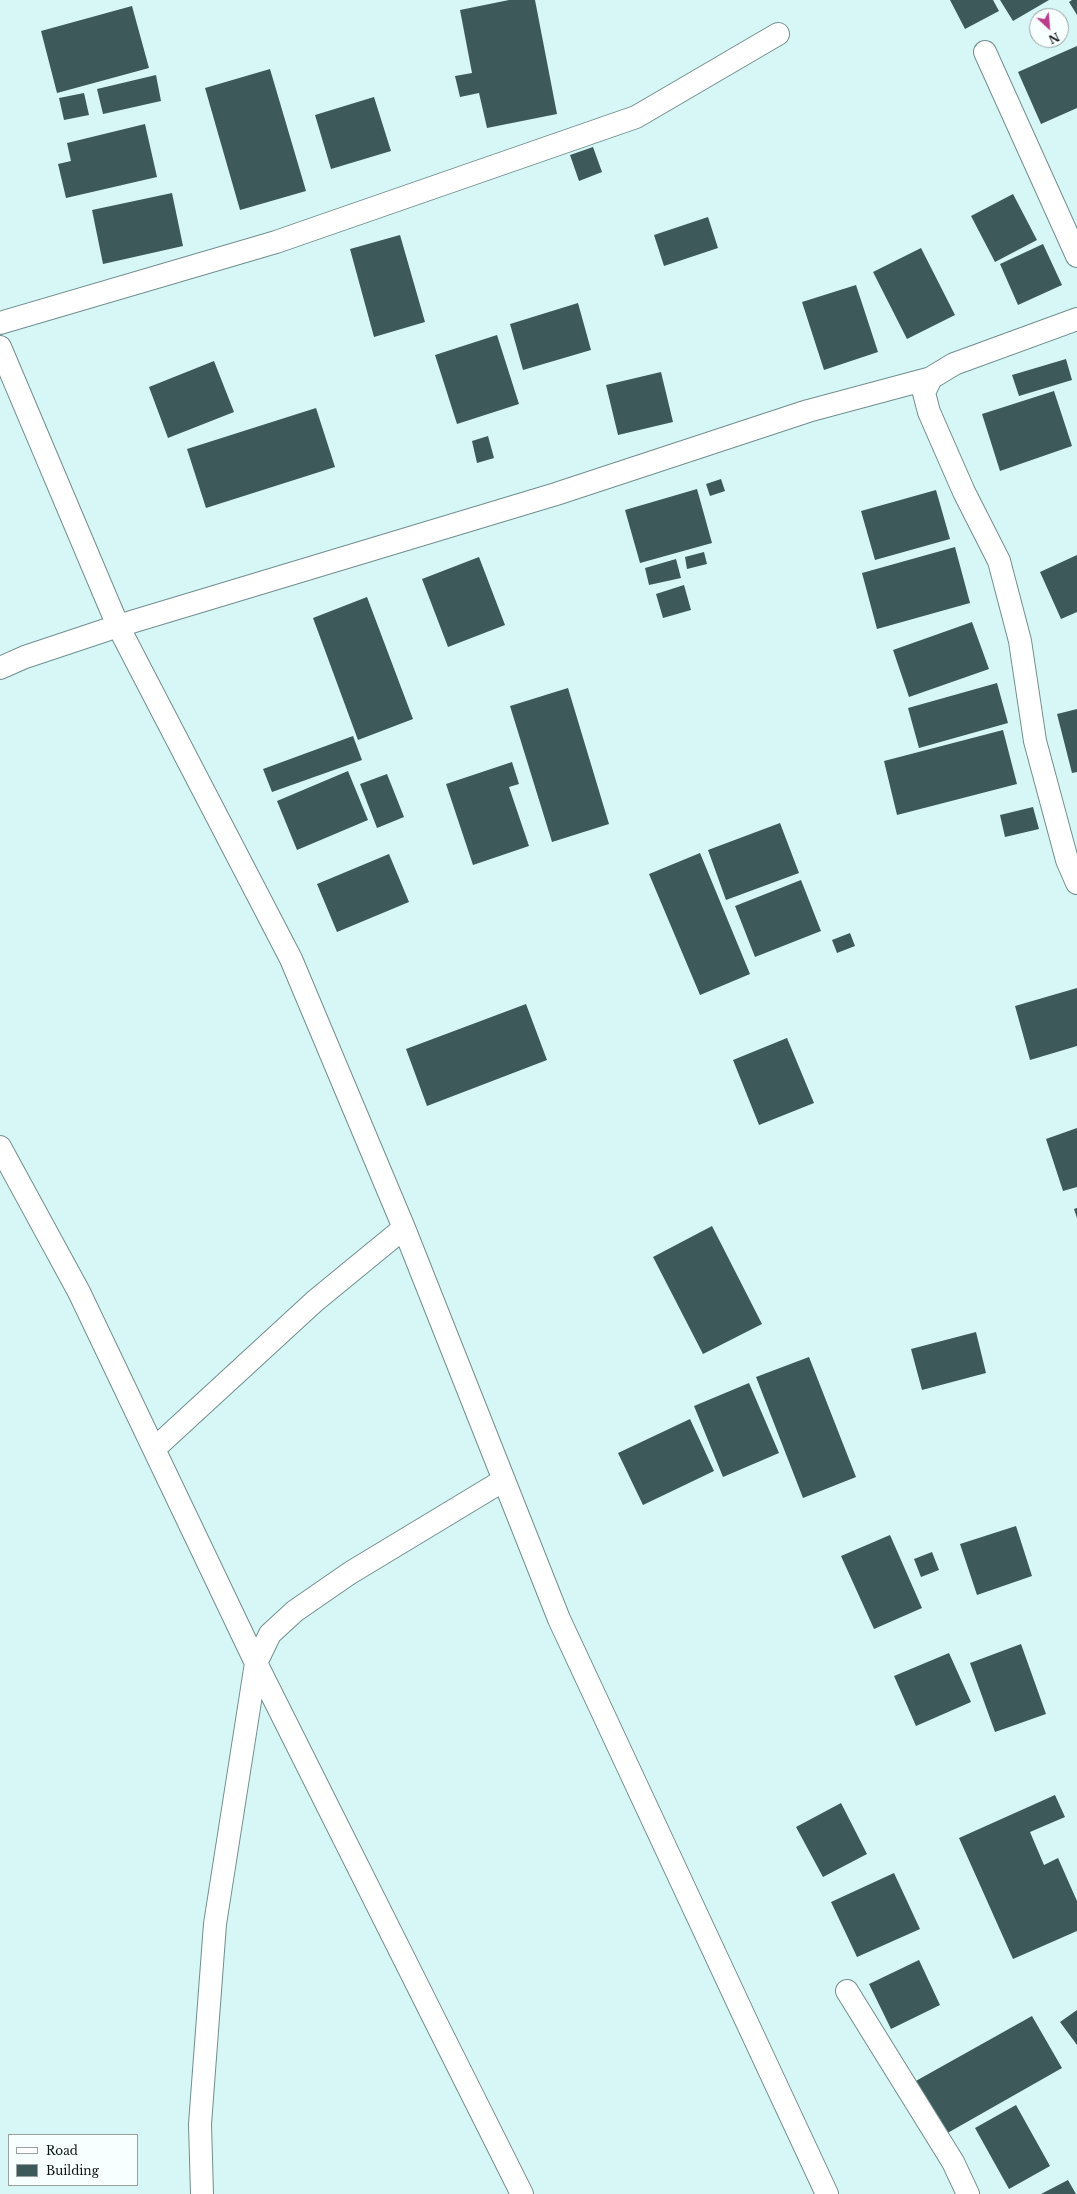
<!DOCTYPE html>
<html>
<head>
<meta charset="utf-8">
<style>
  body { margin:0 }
  #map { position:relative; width:1077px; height:2194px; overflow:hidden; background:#d7f7f7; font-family:"Libre Baskerville",serif }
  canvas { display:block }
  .legend { position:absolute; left:8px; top:2134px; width:130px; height:52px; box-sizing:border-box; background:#f8ffff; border:1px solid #98a1a1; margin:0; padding:5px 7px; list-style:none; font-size:12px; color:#091414 }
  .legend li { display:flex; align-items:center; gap:8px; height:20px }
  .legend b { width:20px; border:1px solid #98a1a1 }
  .north { position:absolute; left:1029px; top:8px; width:40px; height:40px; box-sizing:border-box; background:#f8ffff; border:1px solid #98a1a1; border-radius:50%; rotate:154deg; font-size:11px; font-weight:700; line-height:16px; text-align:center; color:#091414 }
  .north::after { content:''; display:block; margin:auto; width:14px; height:18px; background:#bb3d8a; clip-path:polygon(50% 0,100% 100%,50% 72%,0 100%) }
</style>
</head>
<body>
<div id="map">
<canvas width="1077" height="2194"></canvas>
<ul class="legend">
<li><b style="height:5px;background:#fff"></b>Road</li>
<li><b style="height:11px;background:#3d5959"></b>Building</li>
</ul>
<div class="north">N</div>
</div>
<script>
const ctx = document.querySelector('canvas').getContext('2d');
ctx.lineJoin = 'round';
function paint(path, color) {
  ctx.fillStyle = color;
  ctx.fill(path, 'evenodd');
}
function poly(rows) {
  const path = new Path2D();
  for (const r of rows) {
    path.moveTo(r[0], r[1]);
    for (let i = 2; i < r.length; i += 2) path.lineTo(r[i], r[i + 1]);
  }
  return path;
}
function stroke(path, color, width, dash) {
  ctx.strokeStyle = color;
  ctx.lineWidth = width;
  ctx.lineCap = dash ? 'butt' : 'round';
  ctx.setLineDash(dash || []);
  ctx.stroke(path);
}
paint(poly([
  [509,0,535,0,557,114,487,128,479,93,460,97,455,76,472,73,460,10],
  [950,0,993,0,999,11,965,29],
  [1000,0,1049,0,1013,21],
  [1072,0,1077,0,1077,15,1069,2],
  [132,6,149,68,57,93,41,31],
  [1077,46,1077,108,1041,124,1018,72],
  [270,69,306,191,240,210,205,88],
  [156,75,161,101,103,114,97,89],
  [84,93,89,115,64,120,59,98],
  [374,97,391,151,331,169,315,115],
  [145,124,157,177,66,198,58,164,71,161,67,143],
  [593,147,602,172,579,181,570,155],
  [172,193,183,246,103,264,92,210],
  [1013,194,1037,240,995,262,971,216],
  [708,217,718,248,664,266,654,235],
  [400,235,425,322,374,337,350,249],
  [1043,244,1062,285,1018,305,1000,264],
  [921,248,955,315,907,339,873,272],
  [856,285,878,352,824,370,802,302],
  [578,303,591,350,523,370,510,324],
  [497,335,519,404,457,424,435,355],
  [1066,359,1072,380,1019,396,1012,375],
  [214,361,234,412,168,438,149,387],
  [661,372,673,422,618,435,606,385],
  [1054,391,1072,446,1000,471,982,414],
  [316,408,335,467,206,508,187,449],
  [488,436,494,458,477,463,472,441],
  [721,479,725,491,710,496,706,484],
  [697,489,712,543,640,563,625,510],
  [936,490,950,539,875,560,861,511],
  [955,547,970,603,877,629,862,573],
  [704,552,707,564,687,569,685,557],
  [1077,555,1077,612,1061,619,1040,572],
  [479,557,505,625,448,647,422,579],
  [676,559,681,578,649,585,645,568],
  [684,585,691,610,663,618,656,594],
  [367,597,413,719,358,740,313,618],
  [972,622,989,669,909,697,893,650],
  [997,683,1008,723,919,748,908,708],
  [568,688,609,824,552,842,510,706],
  [1077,709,1077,772,1072,773,1057,714],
  [1003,730,1017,784,897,815,884,761],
  [353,736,362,760,272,792,263,769],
  [512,762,519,784,509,787,529,846,473,865,446,784],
  [348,771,368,820,297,850,277,801],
  [387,774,404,817,377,828,360,784],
  [1033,807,1039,829,1005,837,1000,815],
  [780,823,799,873,726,900,708,850],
  [700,853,750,974,700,995,649,874],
  [389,854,409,902,337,932,317,884],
  [801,880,821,931,755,957,735,906],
  [850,933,855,946,837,953,832,940],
  [1077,988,1077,1046,1030,1060,1015,1006],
  [526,1004,547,1060,427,1106,406,1049],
  [787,1038,814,1103,759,1125,733,1060],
  [1077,1128,1077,1187,1063,1191,1046,1139],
  [1077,1208,1077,1218,1074,1209],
  [712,1226,762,1324,703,1354,653,1257],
  [976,1332,986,1373,922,1390,911,1349],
  [809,1357,856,1477,803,1498,756,1377],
  [749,1383,779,1453,723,1477,694,1406],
  [690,1419,714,1471,643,1505,618,1453],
  [1016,1526,1032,1576,977,1595,960,1544],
  [890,1535,922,1608,874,1629,841,1556],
  [932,1552,939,1570,921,1577,914,1559],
  [1021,1644,1046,1714,995,1732,970,1663],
  [949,1653,971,1702,916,1726,894,1676],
  [1055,1795,1065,1817,1030,1832,1044,1865,1058,1858,1077,1901,1077,1931,1013,1959,959,1838],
  [841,1803,867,1854,823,1877,796,1827],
  [894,1873,920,1929,857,1957,831,1902],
  [919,1960,940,2005,891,2029,869,1984],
  [1077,2010,1077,2045,1060,2022],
  [1032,2016,1062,2068,944,2135,914,2082],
  [1016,2105,1050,2166,1009,2189,975,2128],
  [1068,2180,1076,2194,1041,2194]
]), '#3d5959');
const minor = poly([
  [985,52,1077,256],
  [1077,319,954,364,931,378,924,393,929,412,964,492,999,561,1020,641,1035,741,1067,860,1077,883],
  [0,323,276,242,636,117,778,34],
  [0,347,118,626,291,959,404,1228,559,1619,827,2194],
  [0,668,25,657,118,626,556,494,808,411,931,378],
  [0,1147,79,1292,256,1663,522,2194],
  [154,1449,315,1301,404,1228],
  [847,1991,953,2162,968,2194],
  [202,2194,200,2124,215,1924,256,1663,270,1634,295,1611,350,1573,504,1480]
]);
stroke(minor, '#718e8f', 24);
stroke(minor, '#fff', 22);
</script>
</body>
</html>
